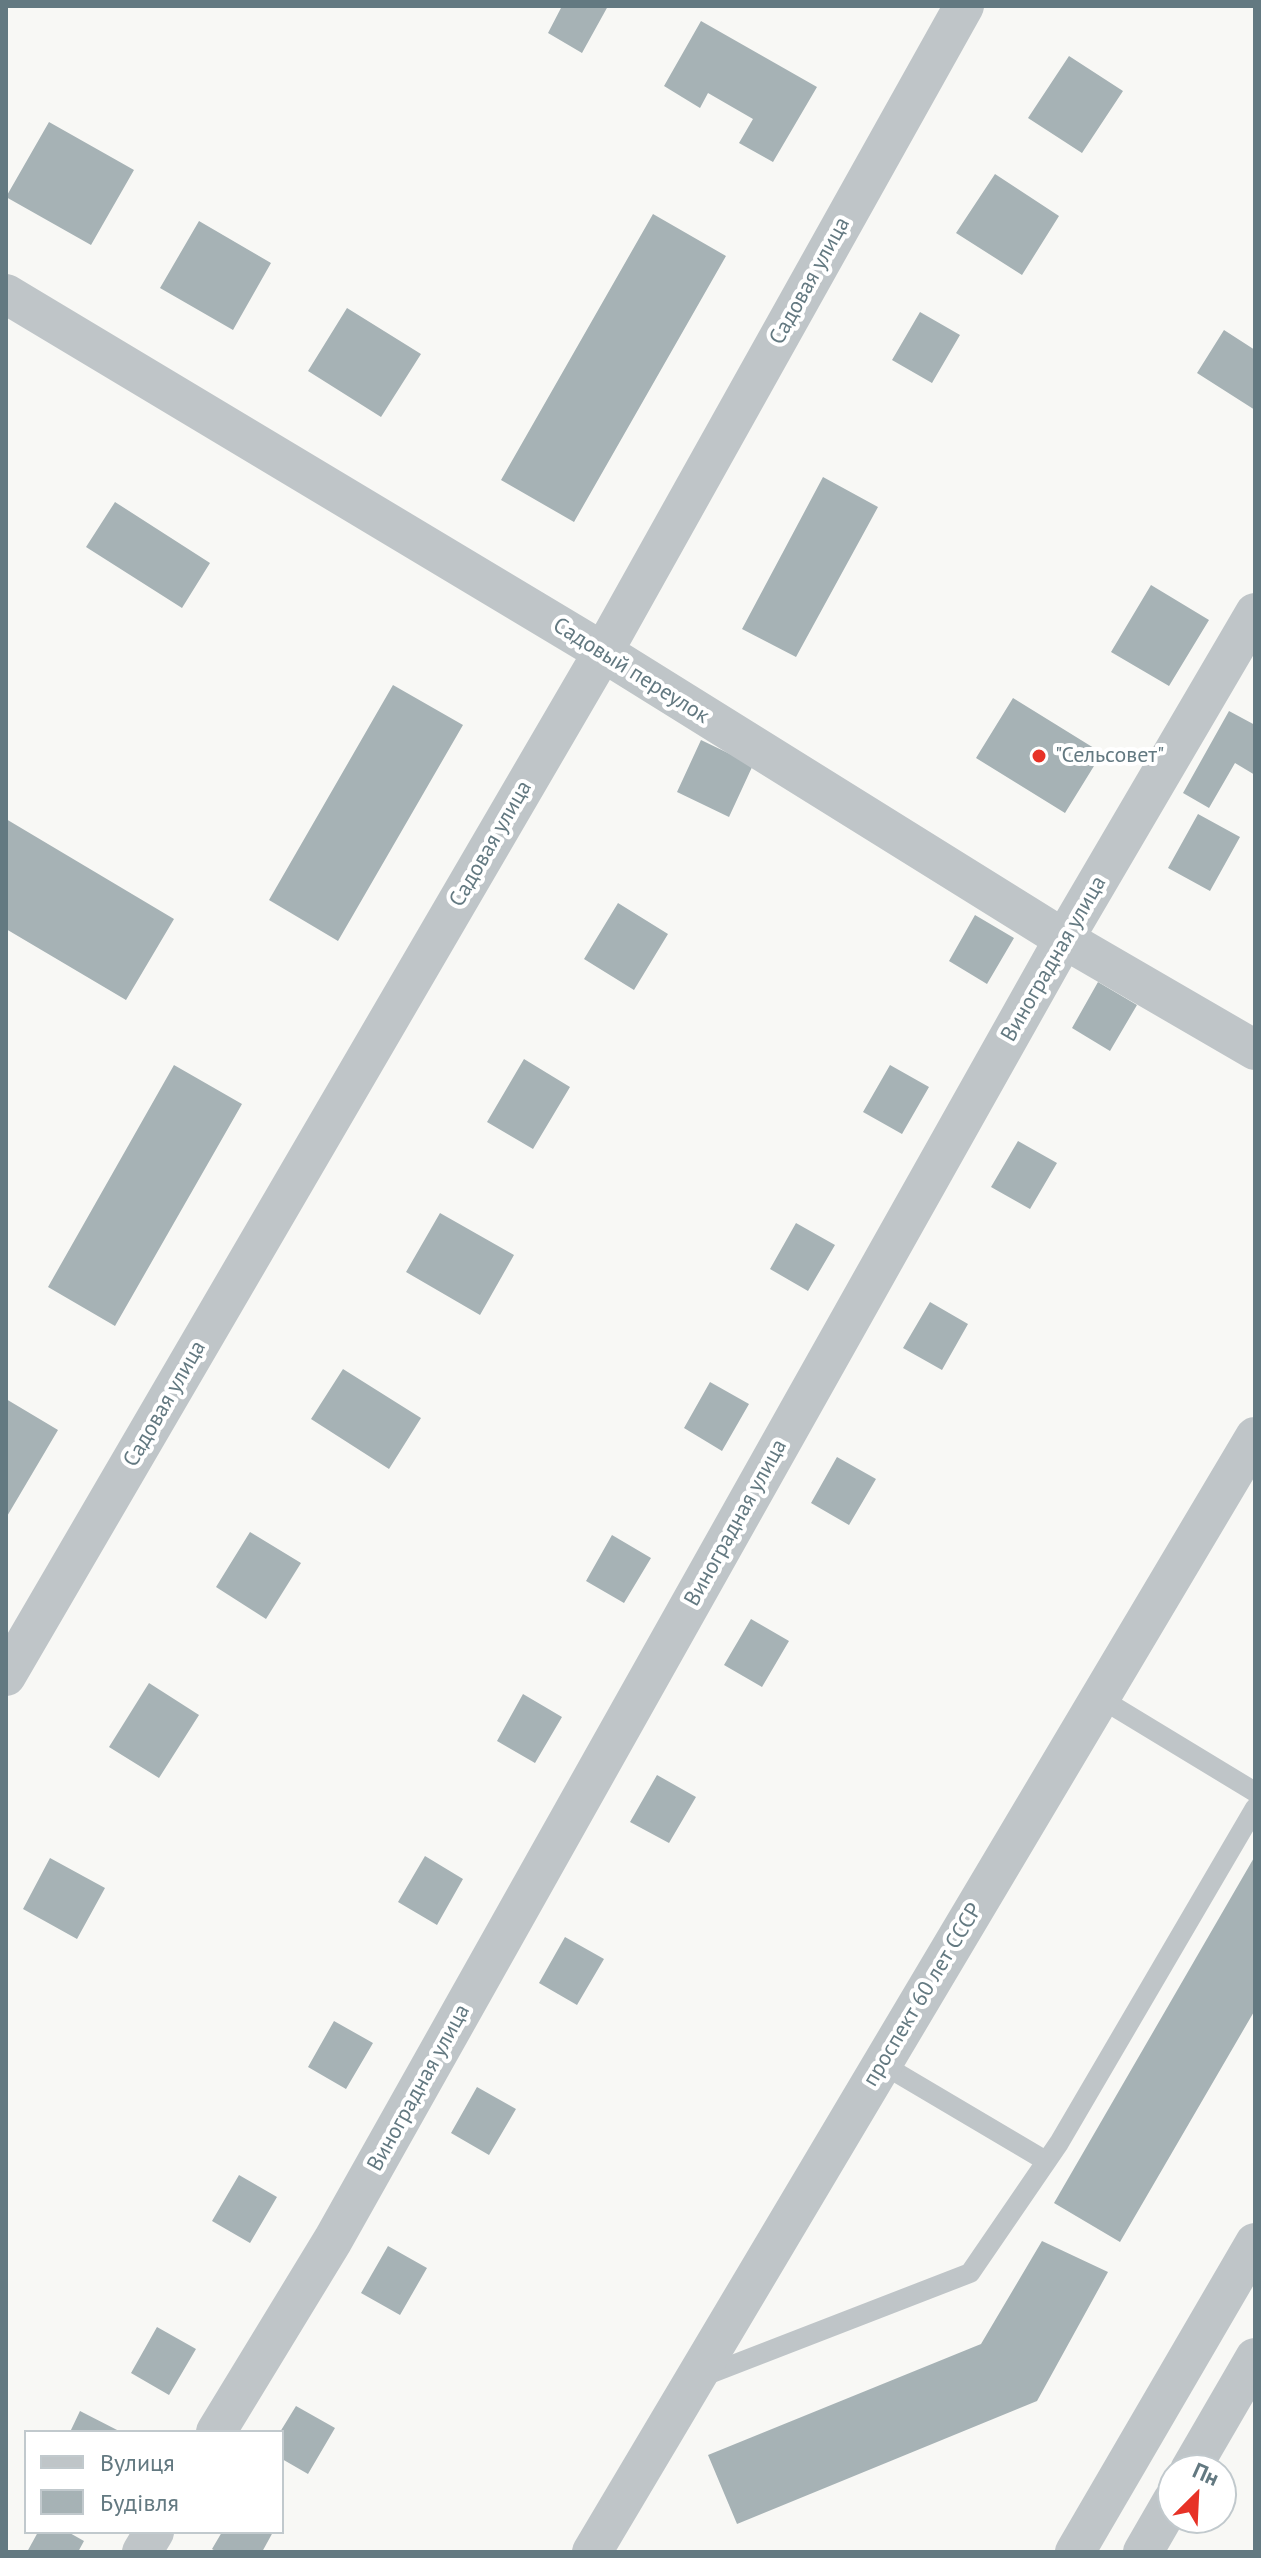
<!DOCTYPE html>
<html>
<head>
<meta charset="utf-8">
<style>
  body { margin:0 }
  #map { position:relative; width:1261px; height:2558px; overflow:hidden; background:#f8f8f5; font-family:"PT Sans",sans-serif }
  canvas { display:block }
  .frame { position:absolute; inset:0; border:8px solid #637981; pointer-events:none }
  .legend { position:absolute; left:24px; top:2430px; width:260px; height:104px; box-sizing:border-box; background:#fff; border:2px solid #c1c9cd; margin:0; padding:10px 14px; list-style:none; font-size:24px; color:#637981 }
  .legend li { display:flex; align-items:center; gap:16px; height:40px }
  .legend b { width:40px; border:2px solid #c1c9cd }
  .north { position:absolute; left:1157px; top:2454px; width:80px; height:80px; box-sizing:border-box; background:#fff; border:2px solid #c1c9cd; border-radius:50%; rotate:24deg; font-size:22px; font-weight:700; line-height:32px; text-align:center; color:#637981 }
  .north::after { content:''; display:block; margin:auto; width:28px; height:36px; background:#e73227; clip-path:polygon(50% 0,100% 100%,50% 72%,0 100%) }
</style>
</head>
<body>
<div id="map">
<canvas width="1261" height="2558"></canvas>
<div class="frame"></div>
<ul class="legend">
<li><b style="height:10px;background:#bfc5c8"></b>Вулиця</li>
<li><b style="height:22px;background:#a6b2b5"></b>Будівля</li>
</ul>
<div class="north">Пн</div>
</div>
<script>
const ctx = document.querySelector('canvas').getContext('2d');
ctx.lineJoin = 'round';
function paint(path, color) {
  ctx.fillStyle = color;
  ctx.fill(path, 'evenodd');
}
function poly(rows) {
  const path = new Path2D();
  for (const r of rows) {
    path.moveTo(r[0], r[1]);
    for (let i = 2; i < r.length; i += 2) path.lineTo(r[i], r[i + 1]);
  }
  return path;
}
function stroke(path, color, width, dash) {
  ctx.strokeStyle = color;
  ctx.lineWidth = width;
  ctx.lineCap = dash ? 'butt' : 'round';
  ctx.setLineDash(dash || []);
  ctx.stroke(path);
}
function drawText(font, color, halo, rows, align = 'center') {
  ctx.font = font + ' "PT Sans",sans-serif';
  ctx.lineWidth = 8;
  ctx.setLineDash([]);
  ctx.textBaseline = 'middle';
  ctx.strokeStyle = halo;
  ctx.fillStyle = color;
  for (const [text, x, y, turn = 0] of rows) {
    ctx.save();
    ctx.translate(x, y);
    ctx.rotate((+turn || 0) * Math.PI / 180);
    ctx.textAlign = isNaN(turn) ? turn : align;
    if (halo) ctx.strokeText(text, 0, 0);
    ctx.fillText(text, 0, 0);
    ctx.restore();
  }
}
paint(poly([
  [562,6,608,6,582,53,548,33],
  [701,21,817,87,773,162,739,143,753,119,708,93,700,108,664,86],
  [1069,56,1123,91,1082,153,1028,118],
  [49,122,134,170,91,245,6,197],
  [995,174,1059,216,1022,275,956,233],
  [653,214,726,256,574,522,501,480],
  [199,221,271,263,233,330,160,288],
  [347,308,421,354,381,417,308,371],
  [920,312,960,335,932,383,892,360],
  [1224,330,1255,350,1255,410,1197,373],
  [823,477,878,507,796,657,742,629],
  [115,502,210,563,182,608,86,547],
  [1151,585,1209,620,1169,686,1111,652],
  [393,685,463,725,338,941,269,900],
  [1013,698,1102,753,1065,813,976,758],
  [1229,711,1255,725,1255,775,1235,763,1209,808,1183,793],
  [701,740,753,765,729,817,677,792],
  [1198,814,1240,837,1210,891,1168,868],
  [6,819,174,919,126,1000,6,929],
  [618,903,668,934,634,990,584,959],
  [975,915,1014,938,987,984,949,961],
  [1098,982,1137,1005,1110,1051,1072,1028],
  [524,1059,570,1087,533,1149,487,1122],
  [174,1065,242,1104,115,1326,48,1287],
  [890,1065,929,1087,902,1134,863,1112],
  [1018,1141,1057,1163,1030,1209,991,1187],
  [440,1213,514,1255,480,1315,406,1272],
  [796,1223,835,1245,808,1291,770,1269],
  [930,1302,968,1324,942,1370,903,1348],
  [343,1369,421,1418,389,1469,311,1419],
  [710,1382,749,1404,722,1451,684,1428],
  [6,1399,58,1430,6,1518],
  [837,1457,876,1479,849,1525,811,1503],
  [250,1532,301,1563,266,1619,216,1587],
  [612,1535,651,1558,624,1603,586,1581],
  [751,1619,789,1641,762,1687,724,1665],
  [149,1683,199,1715,159,1778,109,1747],
  [523,1694,562,1717,535,1763,497,1741],
  [657,1775,696,1797,669,1843,630,1822],
  [425,1856,463,1879,437,1925,398,1902],
  [1255,1856,1255,2010,1120,2242,1054,2203],
  [50,1858,105,1888,77,1939,23,1909],
  [565,1937,604,1959,577,2005,539,1983],
  [334,2021,373,2043,346,2089,308,2067],
  [477,2087,516,2109,489,2155,451,2133],
  [239,2175,277,2197,250,2243,212,2221],
  [1042,2241,1108,2272,1037,2401,737,2524,708,2455,981,2344],
  [388,2246,427,2268,400,2315,361,2293],
  [157,2327,196,2349,169,2395,131,2373],
  [296,2406,335,2428,308,2474,282,2459,280,2432],
  [80,2411,121,2432,70,2432],
  [38,2532,68,2532,84,2541,78,2552,27,2552],
  [222,2532,273,2532,262,2552,217,2552,212,2549]
]), '#a6b2b5');
stroke(poly([
  [1100,1698,1255,1792],
  [882,2064,1046,2161],
  [699,2378,970,2273,1059,2143,1255,1808]
]), '#bfc5c8', 20);
stroke(poly([
  [6,294,603,652,1064,939,1255,1050],
  [6,1676,603,652,964,6],
  [216,2432,333,2240,1064,939,1255,613],
  [1190,2470,1255,2358],
  [142,2552,154,2532],
  [592,2552,1255,1437],
  [1075,2552,1255,2243],
  [1143,2552,1173,2500]
]), '#bfc5c8', 40);
for (const [x, y, r, color] of [
  [1039,756,8,"#e73227"]
]) {
  const dot = new Path2D();
  dot.arc(x, y, r, 0, 2 * Math.PI);
  ctx.fillStyle = color;
  ctx.fill(dot);
  stroke(dot, '#fff', 3);
}
drawText('22px', '#637981', '#fff', [
  ["Садовая улица",810,281,-61],
  ["Садовый переулок",631,671,32],
  ["Садовая улица",491,844,-60],
  ["Виноградная улица",1054,959,-60],
  ["Садовая улица",165,1404,-60],
  ["Виноградная улица",736,1523,-61],
  ["проспект 60 лет СССР",923,1995,-59],
  ["Виноградная улица",419,2088,-61]
]);
drawText('22px', '#637981', '#fff', [
  ["\"Сельсовет\"",1055,756]
], 'left');
</script>
</body>
</html>
